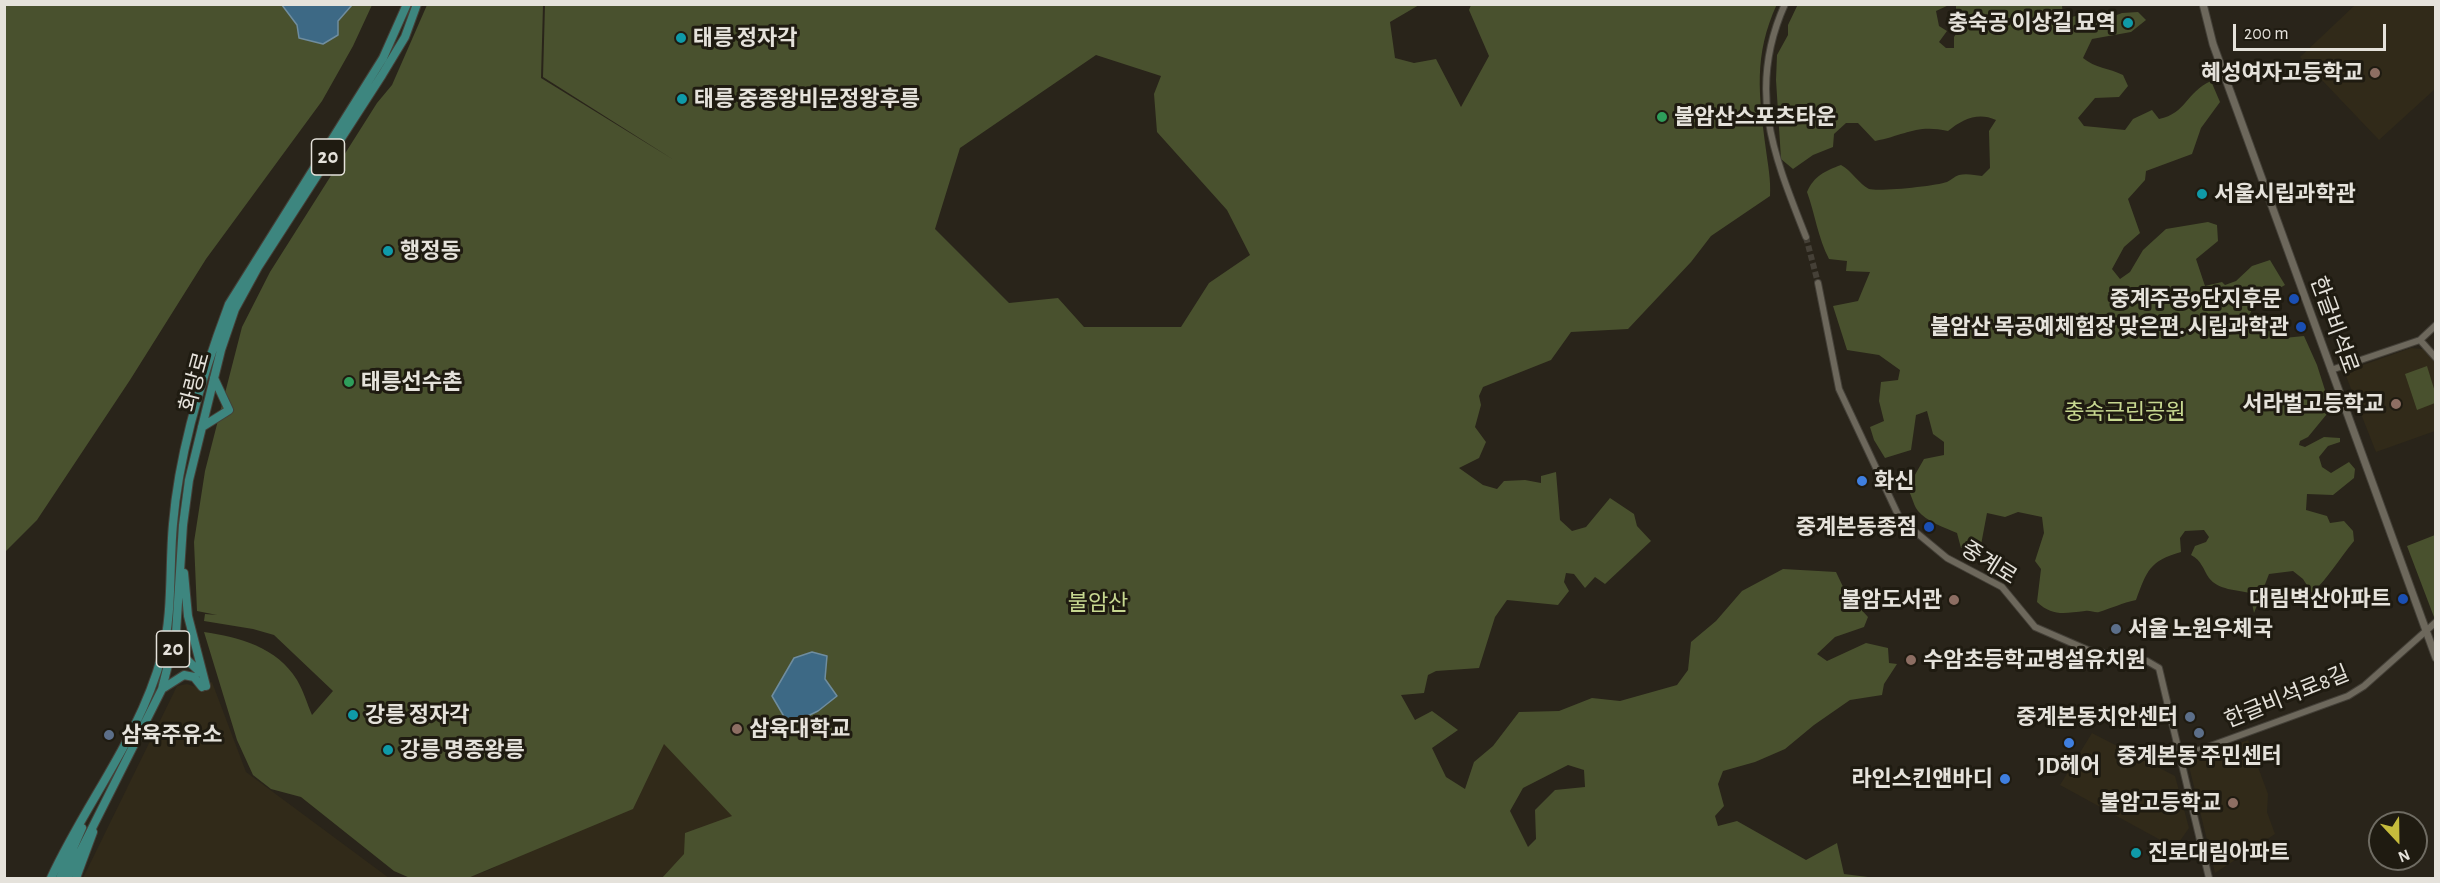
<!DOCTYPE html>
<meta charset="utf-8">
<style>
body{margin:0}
#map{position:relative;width:2440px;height:883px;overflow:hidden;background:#29241a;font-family:"Alegreya Sans",sans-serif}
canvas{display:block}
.frame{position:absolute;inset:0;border:6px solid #e5e2db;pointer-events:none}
.north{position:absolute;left:2368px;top:811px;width:60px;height:60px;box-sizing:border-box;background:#1f1b11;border:2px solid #6e6b62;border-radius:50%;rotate:158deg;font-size:16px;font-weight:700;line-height:24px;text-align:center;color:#e5e2db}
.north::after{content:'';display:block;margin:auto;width:21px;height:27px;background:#c6bc3c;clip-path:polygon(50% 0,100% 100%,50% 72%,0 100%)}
.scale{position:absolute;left:2233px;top:24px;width:153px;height:27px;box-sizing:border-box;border:3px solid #e5e2db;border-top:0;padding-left:8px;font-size:18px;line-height:21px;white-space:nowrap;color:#e5e2db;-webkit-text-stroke:4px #1f1b11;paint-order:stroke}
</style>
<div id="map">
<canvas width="2440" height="883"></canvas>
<div class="frame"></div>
<div class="north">N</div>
<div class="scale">200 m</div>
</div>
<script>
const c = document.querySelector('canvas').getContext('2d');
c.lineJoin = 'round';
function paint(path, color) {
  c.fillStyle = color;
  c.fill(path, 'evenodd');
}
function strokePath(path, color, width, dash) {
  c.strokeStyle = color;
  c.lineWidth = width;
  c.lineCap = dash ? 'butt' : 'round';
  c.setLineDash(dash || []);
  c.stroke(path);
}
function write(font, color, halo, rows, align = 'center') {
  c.font = font + ' "Alegreya Sans","Noto Sans KR",sans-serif';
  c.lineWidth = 6;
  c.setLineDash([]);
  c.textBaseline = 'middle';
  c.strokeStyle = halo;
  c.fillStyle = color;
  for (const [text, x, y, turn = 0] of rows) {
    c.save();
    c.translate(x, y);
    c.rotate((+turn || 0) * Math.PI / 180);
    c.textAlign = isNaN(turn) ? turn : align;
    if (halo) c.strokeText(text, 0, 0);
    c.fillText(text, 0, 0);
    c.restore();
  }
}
paint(new Path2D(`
 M2432 4 2436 8 2435 89 2379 140 2300 57 2355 5Z
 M2411 348 2423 349 2435 362V431L2376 452 2346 376 2349 370Z
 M818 618 852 705 704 842 705 878H466L489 870 567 830 629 753Z
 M212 682 246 772 389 878H83L177 686 187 684 196 687Z
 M2092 733 2175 776 2189 828 2175 848 2060 785Z
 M2248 740 2268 794 2267 812 2275 834 2215 873 2188 762Z`), '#312a19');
paint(new Path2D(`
 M1777 4C1753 56 1759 95 1766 150 1768 166 1771 179 1770 196L1711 236 1691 262 1628 329 1571 332 1551 360 1483 387 1479 396 1481 405 1475 427 1486 442 1479 458 1459 468 1483 485 1497 489 1504 481 1525 480 1541 483V476L1556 472 1560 520 1572 531 1586 527 1610 498 1634 514 1637 526 1651 541 1605 584 1595 577 1585 588 1574 574 1566 573 1564 582 1569 591 1558 605 1507 600 1495 617 1479 668 1436 671 1428 675 1424 693 1401 695 1415 720 1432 711 1458 730 1432 748 1446 777 1465 789 1474 762 1493 746 1519 712 1559 711 1592 698 1620 701 1677 685 1688 670 1691 642 1716 621 1742 591 1783 569 1836 572 1846 593 1868 617 1864 627 1835 637 1817 654 1827 661 1866 643 1888 648 1889 663 1897 664 1884 684 1882 695 1850 700 1814 725 1785 749 1755 762 1723 771 1718 784 1724 806 1715 816 1718 826 1737 821 1806 860 1837 843 1844 874 1876 878H662L684 854 685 833 732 816 664 744 633 809 468 878H410L394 871 301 797 271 789 253 775 237 740 204 632C239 637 277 647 297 680 303 690 307 703 312 715L333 691 274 635 253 629 204 621 205 614 217 615 197 611 194 542 205 471 242 327 270 272 377 103 392 85 427 5H543L541 78 674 160 543 77 545 5H1419L1390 22 1395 58 1414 63 1436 59 1461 107 1489 56 1469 10 1471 5ZM1096 55 1161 76 1154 94 1157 132 1227 210 1250 255 1209 283 1181 327H1084L1058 298 1009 303 935 229 960 148ZM1568 765 1584 770 1585 787 1555 790 1535 810 1536 839 1528 847 1510 811 1523 788Z
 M1798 4 1949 5 1936 11 1939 26 1947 31 1939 42 1946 48H1954V37L1963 23 1956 11V5H2062L2063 19 2080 15 2083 28 2122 13 2138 12 2146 20 2131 32 2092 39 2083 58C2095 68 2109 68 2123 75L2128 86 2119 97 2095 98 2078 118 2084 126 2125 130 2133 119 2152 110 2159 119C2187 113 2185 93 2211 81L2220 102 2201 128 2192 154 2146 171 2145 180 2128 199 2140 233 2124 247 2112 269 2120 279 2130 272 2143 250 2166 229 2208 222 2217 225 2218 241 2196 259 2205 286 2222 282 2225 285 2236 281 2252 266 2270 260 2285 285 2278 289H2261L2249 316 2251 325C2262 332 2272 324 2279 315L2284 338 2304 336 2317 365 2331 409 2308 437 2300 441 2299 445 2305 447 2324 437 2340 438V442L2328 446 2319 457 2322 467 2331 473 2349 462 2355 469 2354 478 2333 495 2307 494 2306 510 2327 516 2330 523 2344 521 2353 531 2354 541C2339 559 2329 577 2312 593L2303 579 2293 571 2269 574 2254 613 2250 593C2237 590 2218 590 2209 578 2203 569 2202 561 2191 555L2195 546 2206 542 2209 537 2204 530 2185 531 2180 538 2181 552C2149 561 2147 571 2136 600 2122 603 2112 608 2099 612 2095 613 2090 610 2085 611 2065 613 2053 617 2037 602L2041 569 2035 561 2044 533 2042 517 2018 512 2005 517 1987 513 1980 550 1961 548 1957 533C1945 528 1926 521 1918 511 1912 503 1912 493 1905 485L1912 480 1924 459 1944 455V442L1933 434 1927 411 1916 415 1911 450 1885 458 1874 440 1870 427 1884 421 1879 401 1881 382 1898 380 1900 370 1879 355 1847 350 1833 306 1858 301 1870 272 1846 271 1847 261 1829 259C1818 238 1815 214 1807 192 1814 176 1825 171 1841 165 1852 171 1859 184 1869 189 1879 192 1936 186 1947 182 1951 180 1955 176 1959 175 1966 173 1975 175 1982 176L1990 168 1989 131 1996 120C1978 112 1963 119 1948 131 1916 124 1906 135 1875 141L1858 123H1846L1834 134 1833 147 1813 155 1793 169 1781 159 1776 80 1777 55 1788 35V25Z
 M5 5H372L353 46 322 101 206 259 130 380 37 520 5 552Z
 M2427 366 2435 392V403L2417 410 2405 374Z
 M2435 535 2436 615 2434 617 2407 546Z`), '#49512e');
const water = new Path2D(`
 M282 5V4L352 5 338 21V35L323 44 299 38 297 25Z
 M812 652 827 656 825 679 837 696 818 711 789 725 772 696 794 658Z`);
paint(water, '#3d6985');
strokePath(water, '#6f8d9f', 1.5);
strokePath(new Path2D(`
 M1806 237 1818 283`), '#454037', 6, [6, 3]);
const tertiary = new Path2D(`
 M1785 4C1746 90 1774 156 1806 237
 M1818 283 1839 389 1900 519 1947 558 2002 587 2035 627 2088 650 2147 661 2159 668 2209 878
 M2420 340 2436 358
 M2331 370 2420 340 2436 325
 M2180 757 2348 696 2364 686 2436 622`);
const secondary = new Path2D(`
 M2203 4 2213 44 2436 658`);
const primary = new Path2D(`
 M202 427 229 410 214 378
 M184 573 188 616 206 686
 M169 660 186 659 201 673
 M162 689 184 675 194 677 202 687
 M51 878C86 802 140 737 162 655 173 612 169 567 173 524 179 450 203 373 229 304L383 58 407 4
 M60 878 82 828
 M67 878 162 689 176 633 183 525 189 480 221 350 235 309 258 267 382 75 405 37 417 4
 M76 878 93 832`);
strokePath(tertiary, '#444038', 8);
strokePath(secondary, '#444038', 9);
strokePath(primary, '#444038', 10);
strokePath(tertiary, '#6d685c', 6);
strokePath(secondary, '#6d685c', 7);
strokePath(primary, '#3d867f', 8);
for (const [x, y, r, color] of [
 [2128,23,6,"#0f9aa8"],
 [681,38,6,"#0f9aa8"],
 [2375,73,6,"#8d6e63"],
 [682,99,6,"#0f9aa8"],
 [1662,117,6,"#2e9e5b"],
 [2202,194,6,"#0f9aa8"],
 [388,251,6,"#0f9aa8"],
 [2294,299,6,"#1a4fb4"],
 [2301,327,6,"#1a4fb4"],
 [349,382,6,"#2e9e5b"],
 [2396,404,6,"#8d6e63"],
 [1862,481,6,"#3f7fe0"],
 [1929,527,6,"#1a4fb4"],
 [2403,599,6,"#1a4fb4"],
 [1954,600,6,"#8d6e63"],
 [2116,629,6,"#5c6f8a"],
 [1911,660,6,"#8d6e63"],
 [353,715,6,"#0f9aa8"],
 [2190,717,6,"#5c6f8a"],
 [737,729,6,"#8d6e63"],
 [2199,733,6,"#5c6f8a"],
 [109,735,6,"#5c6f8a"],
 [2069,743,6,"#3f7fe0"],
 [388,750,6,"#0f9aa8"],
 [2005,779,6,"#3f7fe0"],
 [2233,803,6,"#8d6e63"],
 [2136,853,6,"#0f9aa8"]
]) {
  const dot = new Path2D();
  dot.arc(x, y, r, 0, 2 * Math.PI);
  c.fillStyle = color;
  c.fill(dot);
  strokePath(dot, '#1f1b11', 2);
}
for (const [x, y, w] of [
 [328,157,33],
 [173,649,33]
]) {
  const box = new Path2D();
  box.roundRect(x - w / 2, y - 18, w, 36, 4.5);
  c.fillStyle = '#1f1b11';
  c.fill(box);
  strokePath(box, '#e5e2db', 1.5);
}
write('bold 21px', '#e5e2db', null, [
 ["20",328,157],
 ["20",173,649]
]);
write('bold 22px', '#e5e2db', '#1f1b11', [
 ["충숙공 이상길 묘역",2116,23,"right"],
 ["태릉 정자각",693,38],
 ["혜성여자고등학교",2363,73,"right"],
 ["태릉 중종왕비문정왕후릉",694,99],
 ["불암산스포츠타운",1674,117],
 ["서울시립과학관",2214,194],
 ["행정동",400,251],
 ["중계주공9단지후문",2282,299,"right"],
 ["불암산 목공예체험장 맞은편. 시립과학관",2289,327,"right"],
 ["태릉선수촌",361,382],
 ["서라벌고등학교",2384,404,"right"],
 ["화신",1874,481],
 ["중계본동종점",1917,527,"right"],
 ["대림벽산아파트",2391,599,"right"],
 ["불암도서관",1942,600,"right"],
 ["서울 노원우체국",2128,629],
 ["수암초등학교병설유치원",1923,660],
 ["강릉 정자각",365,715],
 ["중계본동치안센터",2178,717,"right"],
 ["삼육대학교",749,729],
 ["삼육주유소",121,735],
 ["강릉 명종왕릉",400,750],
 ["중계본동 주민센터",2199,756,"center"],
 ["JD헤어",2069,766,"center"],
 ["라인스킨앤바디",1993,779,"right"],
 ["불암고등학교",2221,803,"right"],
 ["진로대림아파트",2148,853]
], 'left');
write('22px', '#e5e2db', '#1f1b11', [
 ["한글비석로",2334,325,70],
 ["화랑로",195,382,-75],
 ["중계로",1989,563,32],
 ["한글비석로8길",2287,697,-22]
]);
write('22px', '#c7d890', '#1f1b11', [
 ["충숙근린공원",2125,412],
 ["불암산",1098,603]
]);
</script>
